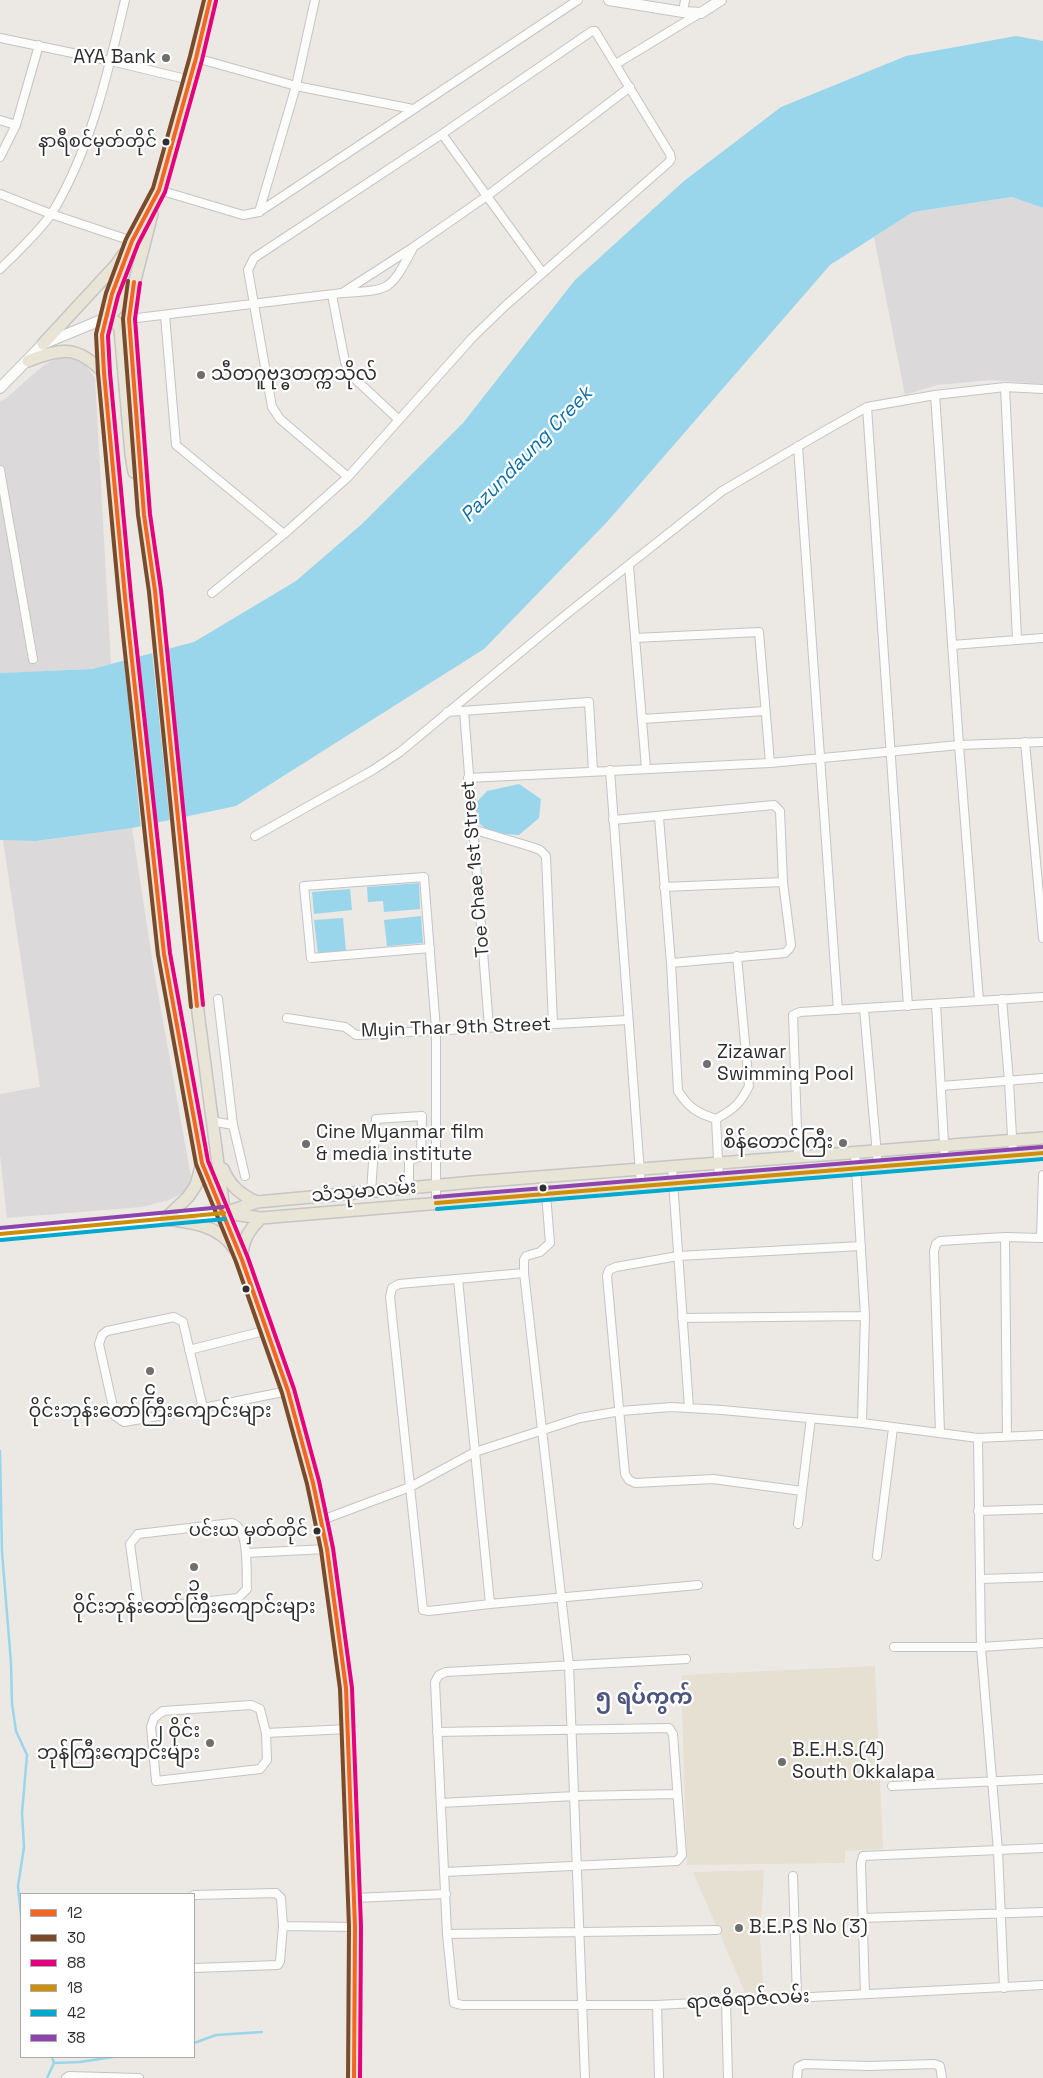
<!DOCTYPE html>
<meta charset="utf-8">
<style>
body{margin:0}
#map{position:relative;width:1043px;height:2078px;overflow:hidden;background:#ece8e4;font-family:"Space Grotesk",sans-serif}
canvas{display:block}
.legend{position:absolute;left:20px;top:1893px;width:175px;height:165px;box-sizing:border-box;background:#fff;border:1px solid #ababab;margin:0;padding:6px 9px;list-style:none;font-size:15px;color:#2e2e2e}
.legend li{display:flex;align-items:center;gap:10px;height:25px}
.legend b{width:25px;border:1px solid #ababab}
</style>
<div id="map">
<canvas width="1043" height="2078"></canvas>
<ul class="legend">
<li><b style="height:6px;background:#f26522"></b>12</li>
<li><b style="height:6px;background:#7a4b2a"></b>30</li>
<li><b style="height:6px;background:#e5007d"></b>88</li>
<li><b style="height:6px;background:#cf8e09"></b>18</li>
<li><b style="height:6px;background:#00a9ce"></b>42</li>
<li><b style="height:6px;background:#8e44ad"></b>38</li>
</ul>
</div>
<script>
const c = document.querySelector('canvas').getContext('2d');
c.lineJoin = 'round';
function paint(path, color) {
  c.fillStyle = color;
  c.fill(path, 'evenodd');
}
function strokePath(path, color, width, dash) {
  c.strokeStyle = color;
  c.lineWidth = width;
  c.lineCap = dash ? 'butt' : 'round';
  c.setLineDash(dash || []);
  c.stroke(path);
}
function write(font, color, halo, rows, align = 'center') {
  c.font = font + ' "Space Grotesk","Noto Sans Myanmar",sans-serif';
  c.lineWidth = 4.5;
  c.setLineDash([]);
  c.textBaseline = 'middle';
  c.strokeStyle = halo;
  c.fillStyle = color;
  for (const [text, x, y, turn = 0] of rows) {
    c.save();
    c.translate(x, y);
    c.rotate((+turn || 0) * Math.PI / 180);
    c.textAlign = isNaN(turn) ? turn : align;
    if (halo) c.strokeText(text, 0, 0);
    c.fillText(text, 0, 0);
    c.restore();
  }
}
paint(new Path2D(`
 M1012 197 1043 208V384L992 380 937 385 905 395 874 237 913 212Z
 M57 358 73 359 86 366 95 378 111 664 92 669 4 673H0V401L4 400 44 365Z
 M132 828 154 971 191 1177 187 1191 169 1200 142 1207 7 1218 0 1155V1094L40 1087 3 840 36 841Z`), '#dcd9db');
paint(new Path2D(`
 M875 1666 883 1849 845 1851V1863L687 1865 681 1675Z
 M764 1870 760 1941 764 1995H746L693 1872Z`), '#e6e0d3');
paint(new Path2D(`
 M1016 36 1043 41V208L1012 197 913 212 830 265 607 522 484 649 236 806 132 828 36 841 0 840V673L92 669 194 642 296 581 363 523 463 423 575 280 684 181 781 107 906 56Z
 M519 784 541 799 539 818 519 835 491 833 474 819 473 806 487 791Z
 M419 883 420 909 384 912 383 901 368 902 367 887Z
 M350 889 352 910 314 914 312 892Z
 M421 916 423 943 387 946 384 920Z
 M343 918 346 951 318 954 314 920Z`), '#99d6ec');
paint(new Path2D(`
 M168 646 186 819 170 823 152 651Z
 M139 654 157 825 141 829 124 658Z`), '#ece8e4');
strokePath(new Path2D(`
 M0 1451 2 1552 11 1663 12 1704 16 1731 27 1755 22 1813 24 1847 18 1886 21 1915
 M194 2043 216 2035 262 2032
 M54 2063 80 2062 113 2057
 M47 2078 54 2063 52 2057`), '#99d6ec', 2.5);
const minor = new Path2D(`
 M683 12 685 0
 M0 38 111 61 190 80
 M196 58 296 86 413 109
 M616 64 700 13
 M0 120 16 125
 M442 134 542 272
 M0 157 16 125 39 45
 M159 190 243 215 259 212 578 0
 M0 194 51 214 132 241
 M259 212 296 86 315 0
 M0 269C14 256 42 228 52 213 91 149 108 72 125 0
 M344 293C390 290 390 291 412 250
 M332 295 345 362 352 376 399 420
 M165 315 176 445 284 534
 M129 319 342 293 412 248 487 196 630 87
 M1005 387 1017 639
 M935 395 959 745 979 1001
 M867 407 908 1006
 M798 446 838 1010
 M0 470 33 659
 M629 566 646 768
 M212 593 284 534 348 477 472 338 505 306 668 163 671 159 670 154 595 31H592L442 134 254 258 248 270 272 407 280 419 348 477
 M635 638 759 632 770 763
 M952 645 1043 638
 M464 711 489 1027
 M447 712 589 702 593 771
 M643 719 765 711
 M1025 742 1043 938
 M610 770 641 1186
 M468 778 770 763 959 745 1043 742
 M659 817 671 963 678 1091C689 1108 697 1113 716 1119 734 1109 740 1104 749 1086L737 956
 M613 820 774 805 780 811 783 882 791 945 789 949 785 953 671 963
 M472 829 532 847 540 850 546 856 553 1024
 M255 836 373 770 400 752 568 613 722 491 826 430 867 407 935 395 1005 387 1043 389
 M664 887 783 882
 M430 948 311 958 304 886 424 877 436 1029V1203
 M218 999 233 1125 245 1176
 M1002 999 1009 1081 1013 1155
 M936 1004 945 1161
 M864 1009 878 1166
 M287 1018 345 1027 356 1035 628 1020
 M941 1086 1043 1078
 M716 1119 719 1179
 M211 1121 233 1125
 M855 1152 865 1316 862 1423
 M798 1157 793 1015 800 1012 1043 997
 M672 1167 689 1408
 M371 1192 376 1119 422 1116 421 1156 409 1161V1188
 M546 1194 550 1243 540 1252 526 1256 524 1260V1273L569 1665 585 2078
 M1005 1237 1007 1436
 M1041 1238 1043 1175
 M524 1273 399 1284 392 1288 390 1297 423 1610 429 1611 490 1604 698 1585
 M458 1279 490 1604
 M682 1318 865 1316
 M189 1350 268 1330
 M203 1408 183 1322 174 1317 107 1331 102 1335 99 1344 115 1416 124 1422 203 1408 288 1391
 M940 1433 934 1251 936 1244 940 1241 1005 1237 1043 1238
 M978 1438 981 1647 998 1851 1004 1988
 M802 1491 713 1479 635 1483 629 1480 625 1474 607 1276 609 1270 616 1267 678 1256 861 1246
 M978 1511 1043 1509
 M322 1520 410 1487 475 1452 580 1418 621 1411 671 1407 722 1410 862 1423 978 1438 1043 1435
 M232 1523C250 1528 246 1573 247 1589L238 1598 145 1608 138 1602 130 1544 138 1534Z
 M798 1524 811 1418
 M246 1553 327 1549
 M877 1556 893 1428
 M981 1579 1043 1577
 M894 1647H981L1043 1643
 M686 1659 446 1672 439 1675 435 1682 447 1934 454 2003 462 2005H657L1043 1985
 M251 1705 260 1709 266 1733 267 1760 260 1769 156 1781 151 1727 154 1718 163 1711Z
 M437 1732 669 1728 673 1734 682 1855 677 1861 445 1872
 M266 1733 348 1729
 M892 1786 1043 1779
 M441 1803 575 1796 676 1794
 M793 1876 797 1997
 M194 1895 276 1893 281 1898 283 1926 280 1961 278 1965 194 1968
 M354 1898 446 1894
 M862 1918 1043 1912
 M283 1926 355 1927
 M447 1934 717 1930
 M865 1994 861 1863 863 1856 1043 1848
 M726 2001 728 2078
 M657 2005 659 2078
 M66 2078 69 2076 139 2078
 M797 2078 798 2067 804 2064 869 2066 934 2064 940 2066 942 2078`);
const secondary = new Path2D(`
 M609 0 683 12 701 13 721 0
 M0 388 43 344 106 318
 M0 1234 224 1213`);
const primary = new Path2D(`
 M210 0 196 58 159 190 132 241 112 294 102 335 104 373 125 597 164 954 202 1163 242 1260 288 1391 313 1483 327 1549 346 1688 355 1927 354 2078
 M152 214 132 292 129 319 131 349 144 515 155 591 195 989 223 1202
 M106 318 116 322 120 329 131 454 134 472
 M106 318C119 309 122 300 129 286
 M43 344 116 265 123 255
 M28 361C62 348 77 345 104 373
 M223 1169C230 1186 241 1195 257 1202
 M224 1213 257 1202 473 1182 1043 1138
 M226 1213 261 1218 1043 1153
 M165 1219C191 1222 218 1225 234 1248
 M165 1219 188 1197 196 1185 202 1163
 M242 1256C243 1239 249 1230 261 1218`);
strokePath(minor, '#c5c4c5', 10);
strokePath(secondary, '#c5c4c5', 12);
strokePath(primary, '#c6c5c4', 14);
strokePath(minor, '#fcfcfb', 8);
strokePath(secondary, '#fcfcfb', 10);
strokePath(primary, '#e8e4d6', 11);
strokePath(new Path2D(`
 M210 0 196 58 159 190 132 241 112 294 102 335 104 373 125 597 164 954 202 1163 242 1260 288 1391 313 1483 327 1549 346 1688 355 1927 354 2078
 M134 282 129 319 144 515 155 591 197 1006`), '#f26522', 4);
strokePath(new Path2D(`
 M204 0 190 56 153 188 126 239 106 293 96 334 98 373 119 598 158 955 196 1164 236 1262 282 1393 307 1484 321 1550 340 1689 349 1927 348 2078
 M128 281 123 319 138 515 149 592 191 1007`), '#7a4b2a', 4);
strokePath(new Path2D(`
 M216 1 202 60 165 192 138 244 118 296 108 336 110 373 131 596 170 953 208 1161 248 1258 294 1389 319 1481 333 1548 352 1688 361 1927 360 2078
 M140 283 135 319 150 514 161 590 203 1005`), '#e5007d', 4);
strokePath(new Path2D(`
 M436 1203 1043 1153
 M0 1234 224 1213`), '#cf8e09', 4);
strokePath(new Path2D(`
 M437 1209 1043 1159
 M1 1240 225 1219`), '#00a9ce', 4);
strokePath(new Path2D(`
 M435 1197 1042 1147
 M0 1228 223 1207`), '#8e44ad', 4);
for (const [x, y, r, color] of [
 [166,58,5,"#706f6e"],
 [166,142,4.5,"#2e2e2e"],
 [201,375,5,"#706f6e"],
 [707,1064,5,"#706f6e"],
 [843,1143,5,"#706f6e"],
 [306,1144,5,"#706f6e"],
 [543,1188,4.5,"#2e2e2e"],
 [246,1289,4.5,"#2e2e2e"],
 [150,1371,5,"#706f6e"],
 [317,1531,4.5,"#2e2e2e"],
 [194,1567,5,"#706f6e"],
 [210,1743,5,"#706f6e"],
 [782,1762,5,"#706f6e"],
 [739,1928,5,"#706f6e"]
]) {
  const dot = new Path2D();
  dot.arc(x, y, r, 0, 2 * Math.PI);
  c.fillStyle = color;
  c.fill(dot);
  strokePath(dot, '#fff', 2);
}
write('18px', '#2e2e2e', '#fff', [
 ["နာရီစင်မှတ်တိုင်",157,142],
 ["ပင်းယ မှတ်တိုင်",308,1531]
], 'right');
write('19px', '#2e2e2e', '#fff', [
 ["AYA Bank",156,58,"right"],
 ["သီတဂူဗုဒ္ဓတက္ကသိုလ်",211,375],
 ["Zizawar",717,1053],
 ["Swimming Pool",717,1075],
 ["Cine Myanmar film",316,1133],
 ["& media institute",316,1155],
 ["စိန်တောင်ကြီး",833,1143,"right"],
 ["၄",150,1390,"center"],
 ["ဝိုင်းဘုန်းတော်ကြီးကျောင်းများ",150,1412,"center"],
 ["၃",194,1586,"center"],
 ["ဝိုင်းဘုန်းတော်ကြီးကျောင်းများ",194,1608,"center"],
 ["၂ ဝိုင်း",200,1732,"right"],
 ["ဘုန်ကြီးကျောင်းများ",200,1754,"right"],
 ["B.E.H.S.(4)",792,1751],
 ["South Okkalapa",792,1773],
 ["B.E.P.S No (3)",749,1928]
], 'left');
write('19px', '#2e2e2e', '#fff', [
 ["Toe Chae 1st Street",476,869,-95],
 ["Myin Thar 9th Street",456,1028,-2],
 ["သံသုမာလမ်း",364,1192,-5],
 ["ရာဇဓိရာဇ်လမ်း",748,2000,-3]
]);
write('italic 20px', '#0d6fa3', '#fff', [
 ["Pazundaung Creek",527,455,-46]
]);
write('bold 21px', '#4d5680', '#fff', [
 ["၅ ရပ်ကွက်",644,1698]
]);
</script>
